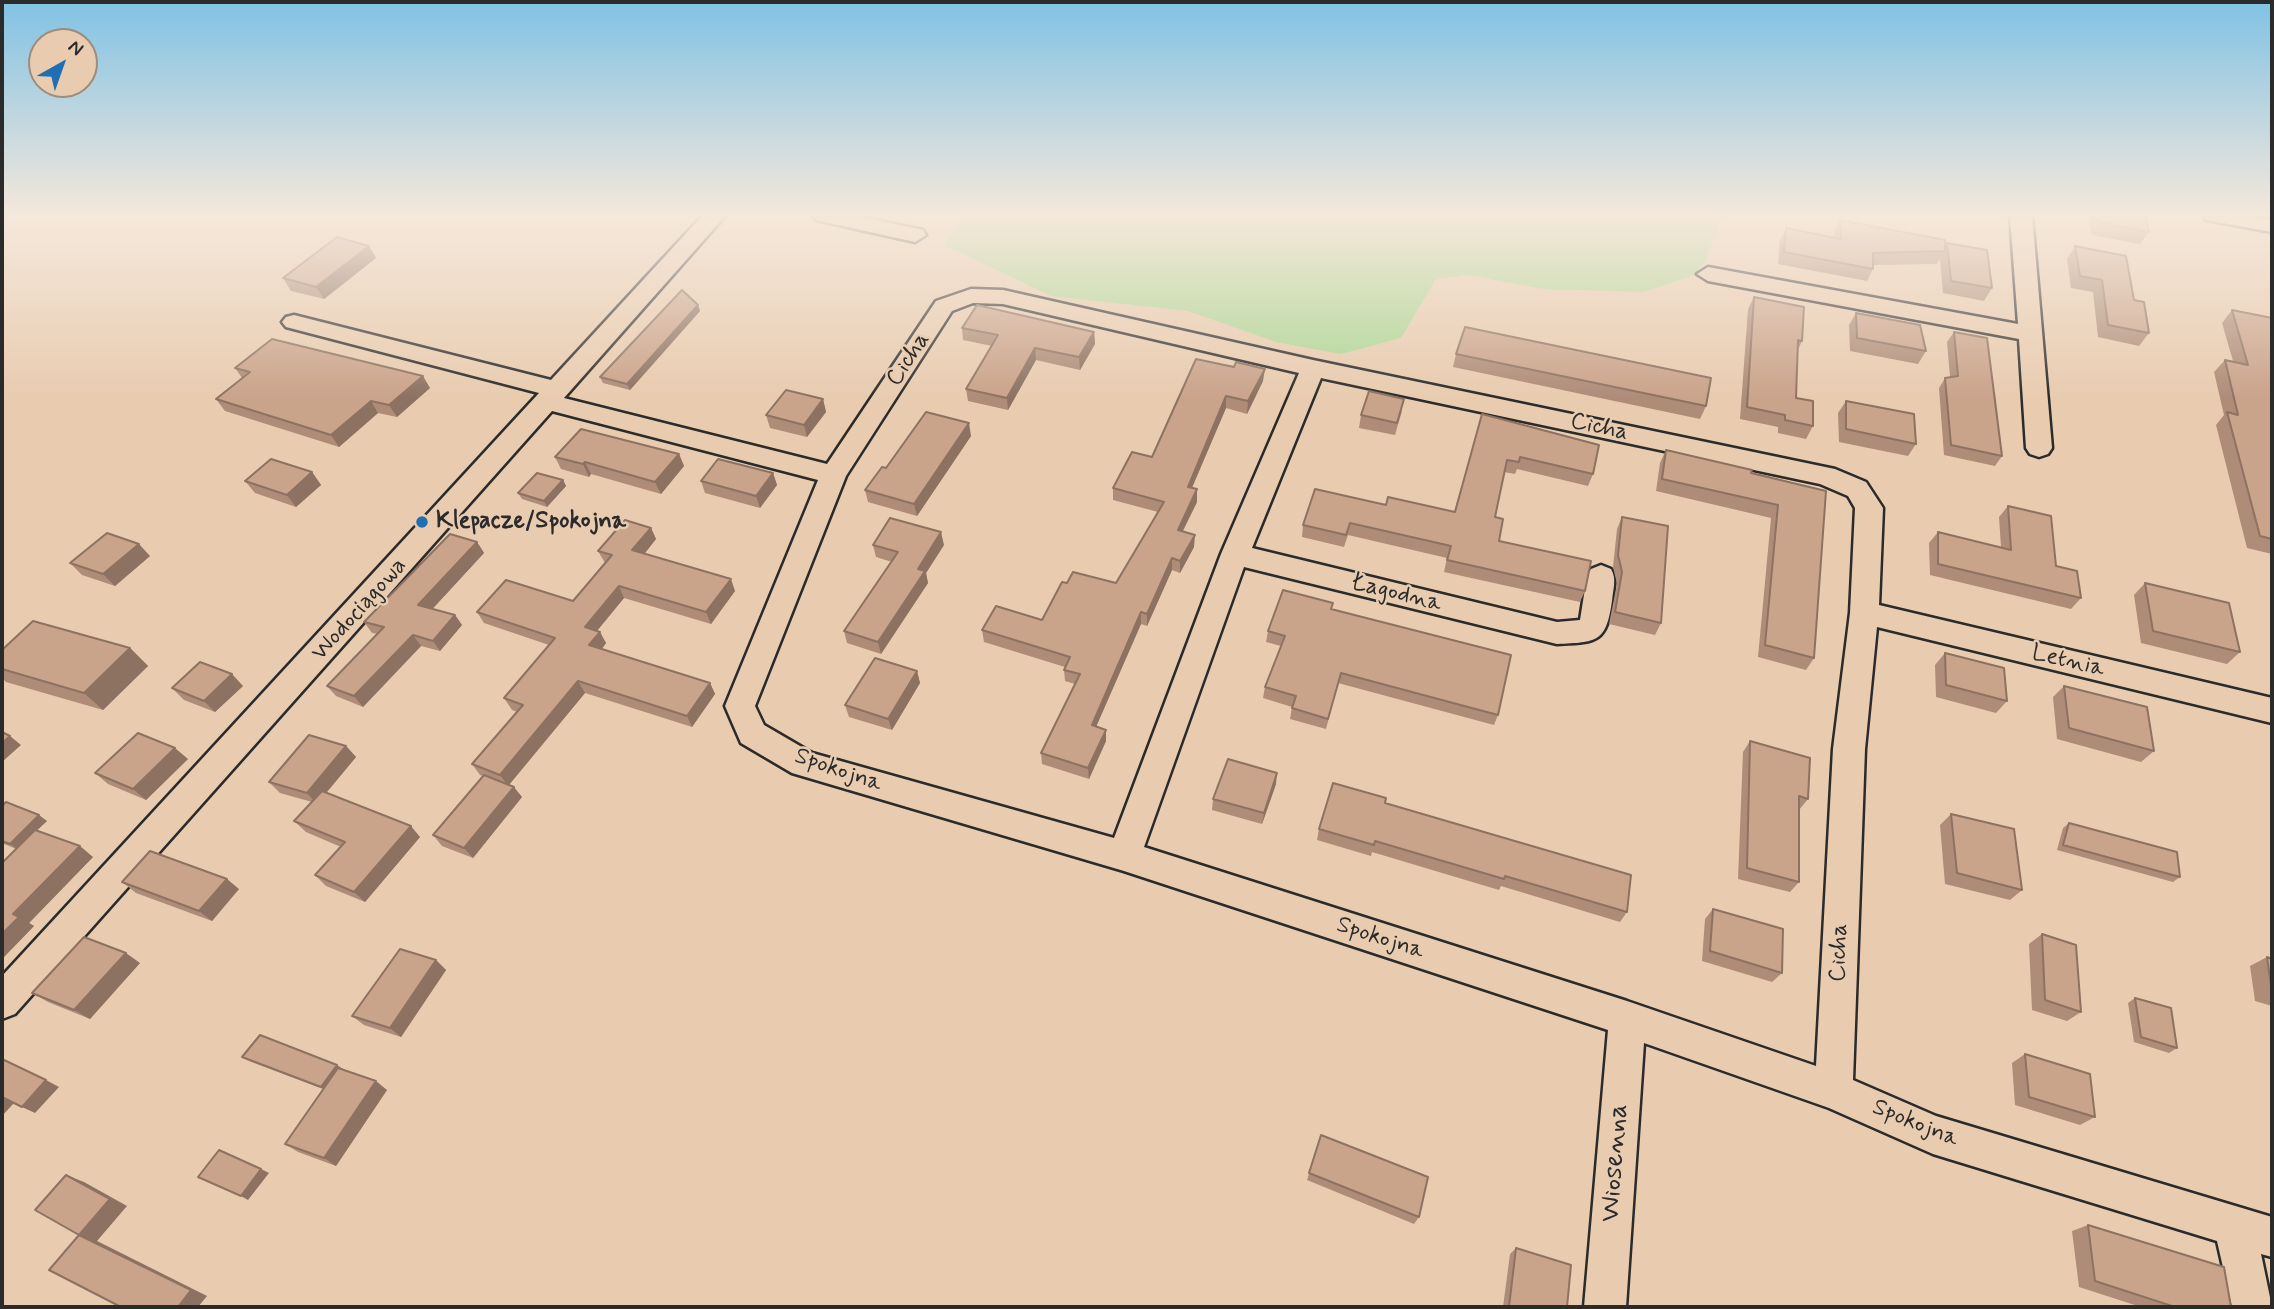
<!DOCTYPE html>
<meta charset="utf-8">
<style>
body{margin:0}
#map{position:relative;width:2274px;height:1309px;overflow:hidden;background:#e9ccb0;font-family:Mynerve,sans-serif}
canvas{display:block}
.frame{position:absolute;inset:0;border:4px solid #2b2b2b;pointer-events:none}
.north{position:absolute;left:28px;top:28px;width:70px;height:70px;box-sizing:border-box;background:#e9ccb0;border:2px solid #9d8c7b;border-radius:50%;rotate:40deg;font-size:19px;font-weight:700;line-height:28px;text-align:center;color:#2b2b2b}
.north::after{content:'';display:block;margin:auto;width:24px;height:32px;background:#1f6fb2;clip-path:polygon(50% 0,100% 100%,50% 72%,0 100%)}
</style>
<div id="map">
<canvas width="2274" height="1309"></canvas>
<div class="frame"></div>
<div class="north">N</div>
</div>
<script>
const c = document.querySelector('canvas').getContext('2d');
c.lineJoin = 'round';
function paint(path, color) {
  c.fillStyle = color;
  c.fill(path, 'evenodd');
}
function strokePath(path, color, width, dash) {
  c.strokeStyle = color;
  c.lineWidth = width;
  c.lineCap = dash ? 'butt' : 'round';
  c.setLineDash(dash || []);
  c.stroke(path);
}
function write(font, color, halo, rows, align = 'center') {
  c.font = font + ' Mynerve,sans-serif';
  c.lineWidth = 5;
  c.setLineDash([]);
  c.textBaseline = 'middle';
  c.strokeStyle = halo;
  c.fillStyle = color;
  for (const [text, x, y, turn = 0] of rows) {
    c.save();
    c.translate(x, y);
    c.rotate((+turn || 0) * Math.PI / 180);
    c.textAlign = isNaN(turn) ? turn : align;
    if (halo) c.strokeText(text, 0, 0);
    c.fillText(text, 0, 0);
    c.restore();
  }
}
paint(new Path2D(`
 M966 215H1723L1706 260 1694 275 1644 292 1544 289 1468 275 1436 279 1401 338 1341 354 1276 342 1188 311 1051 296 944 245Z`), '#acd795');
const minor = new Path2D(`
 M703 215H726L564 398 827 464 936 301 971 289 1003 290 1313 360 1835 469 1866 482 1883 508 1879 605 2272 698V723L1877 627 1865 749 1853 1080 1936 1116 2272 1217V1257L2261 1254 2272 1307H2232L2217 1241 1933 1154 1829 1108 1644 1043 1626 1307H1584L1608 1030 1124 871 792 773 741 743 725 706 818 480 552 411 15 1014 2 1019V976L539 393 286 327 282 322 286 317 294 315 551 380ZM973 303 1003 304 1299 373 1221 554 1114 838 812 753 764 725 755 706 846 476 952 311ZM1321 378 1820 484 1848 496 1855 508 1850 613 1833 749 1816 1066 1627 1001 1144 847 1244 567 1557 644C1597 642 1606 643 1612 601 1613 589 1617 579 1611 569L1601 565 1591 569 1587 576 1580 620 1557 622 1252 548Z
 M813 215H852L923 230 926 235 915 242 816 220Z
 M2010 215H2032L2052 448 2048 454 2039 457 2030 454 2026 448 2019 339 1708 281 1697 274 1708 267 2018 324Z
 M2203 215H2247L2272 220V232L2206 220Z`);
strokePath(minor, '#2b2b2b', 5);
paint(minor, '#e9ccb0');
paint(new Path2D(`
 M2088 215H2145L2149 232 2140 244 2092 235Z
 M1840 220 1945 247 1947 243 1992 288 1984 301 1943 293 1940 259 1937 264 1873 265V269L1867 281 1778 264 1780 240 1786 228 1834 237V232Z
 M369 246 376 258 324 299 291 291 283 278Z
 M2075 246 2149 333 2139 346 2098 337 2093 292 2071 288 2067 259Z
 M1754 297 1802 341 1798 350 1796 398 1813 426 1806 439 1778 433V427L1740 419 1748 309Z
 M698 305 700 311 630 390 603 383 600 377Z
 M2232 310 2272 318V554L2247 548 2216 425 2224 415 2214 372 2225 360 2233 361 2222 323Z
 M1856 313 1926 351 1918 364 1850 351 1849 325Z
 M962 328 1094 332 1095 344 1080 370 1036 360 1008 410 968 401 966 389 992 346 963 340Z
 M1954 332 2002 456 1995 466 1944 455 1939 388 1945 378 1950 377 1947 342Z
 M1456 354 1706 406 1700 419 1453 367Z
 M1196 359 1263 381 1247 414 1226 408 1192 488 1197 489V502L1183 531 1194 547 1180 573 1172 570 1147 626 1141 624 1096 727 1106 730V741L1089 779 1042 764 1041 753 1075 684 1065 681 1064 670 1065 667 984 642 982 630 1042 620 1067 583H1116L1158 512 1113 500V488L1152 457Z
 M235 368 430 388 397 417 378 413 339 447 225 411 216 399 242 378Z
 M823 399 826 412 807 437 770 428 766 415Z
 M1846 401 1916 444 1908 456 1839 442 1838 413Z
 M1402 411 1395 435 1359 428 1361 415Z
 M1482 414 1593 474 1588 486 1517 469 1515 474 1504 472 1495 517 1499 541 1585 591 1580 602 1444 572 1447 558 1348 535 1344 547 1302 537 1303 525 1386 505 1454 512Z
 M971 436 917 516 868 502 865 490 886 468Z
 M1666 450 1826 491 1814 658 1806 670 1758 657 1771 518 1656 491 1660 463Z
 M679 454 684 466 661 494 591 474 589 477 561 469 555 457Z
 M312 472 321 485 296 507 255 493 245 481Z
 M773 473 777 485 760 508 705 493 701 481Z
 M563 480 566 486 547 507 522 499 518 493Z
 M2008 506 2081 598 2071 609 1930 575 1929 543 1938 532 2001 547 1999 517Z
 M1622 517 1661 623 1655 635 1609 624 1617 584 1613 567 1617 529Z
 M651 528 656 539 644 554 735 591 711 624 624 598 597 631 606 643 602 649 710 683 715 694 692 727 585 693 509 785 522 797 473 858 442 846 433 835 483 776 480 775 472 764 517 712 512 710 504 698 549 645 484 623 477 612 573 601 605 563 598 551Z
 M477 542 484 553 432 609 455 615 462 625 440 651 421 646 363 707 336 696 327 686 378 634 372 633 364 622Z
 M873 545H944L926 573 928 583 881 654 847 643 844 631 892 562 876 557Z
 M150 556 115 586 82 575 70 563Z
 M2145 583 2240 652 2227 664 2141 643 2134 595Z
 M1332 609 1498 715 1494 725 1338 683 1326 729 1290 719 1292 707 1263 698 1265 687 1281 646 1266 642 1268 631Z
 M130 648 148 666 103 710 6 682 2 678V650Z
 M1945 653 2007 701 1996 713 1936 697 1935 665Z
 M917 671 920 683 892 730 849 717 845 705Z
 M243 686 215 712 184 700 172 688Z
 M2064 686 2154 751 2141 762 2057 739 2053 697Z
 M1750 741 1808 799 1799 810V882L1790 892 1738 879 1743 752Z
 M346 746 356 757 326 793 420 837 365 902 326 886 315 875 341 847 306 832 294 821 312 802 280 793 269 782Z
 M188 759 146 800 108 784 95 773Z
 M1276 784 1262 824 1212 810 1213 799Z
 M1385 803 1627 912 1620 922 1501 886 1499 890 1372 852 1371 856 1317 840 1319 829Z
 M2 806 47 821 37 830 93 857 29 923 34 926 4 957 2 956V863L16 849 2 843Z
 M1951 814 2022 890 2010 900 1945 884 1940 825Z
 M2069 823 2180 877 2173 882 2057 850 2063 828Z
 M122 882 239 889 212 921 136 893Z
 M1713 909 1782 973 1772 982 1702 961 1705 919Z
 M2042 934 2081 1012 2067 1021 2032 1010 2029 944Z
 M2267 957 2272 959V1006L2255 1001 2250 966Z
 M436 960 446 970 401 1037 364 1025 352 1016Z
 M140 963 90 1019 48 1002 32 993Z
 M2135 998 2177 1048 2169 1053 2134 1042 2128 1003Z
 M2025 1054 2095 1117 2080 1125 2015 1105 2012 1063Z
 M242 1057 343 1069 387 1090 336 1166 298 1152 285 1144 323 1089 249 1061Z
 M1321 1135 1419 1217 1414 1224 1307 1180Z
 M2088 1225 2231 1307H2141L2079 1287 2072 1231Z
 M1516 1248 1567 1307H1503L1510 1254Z`), '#ae8c78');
paint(new Path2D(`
 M369 246 376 258 324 299 316 287Z
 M698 305 700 311 630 390 627 384Z
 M1094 332 1095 344 1080 370 1079 357Z
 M1035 348 1036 360 1008 410 1007 398Z
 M1265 369 1263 381 1247 414 1248 401Z
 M423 376 430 388 397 417 389 405Z
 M1226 396V408L1187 499 1188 487Z
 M823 399 826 412 807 437 804 425Z
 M371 401 378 413 339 447 331 435Z
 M969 423 971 436 917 516 914 504Z
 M679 454 684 466 661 494 655 482Z
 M585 462 591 474 589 477 583 464Z
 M312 472 321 485 296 507 287 495Z
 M773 473 777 485 760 508 756 496Z
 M563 480 566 486 547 507 544 501Z
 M1197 489V502L1177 542 1178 530Z
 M651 528 656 539 638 562 632 550Z
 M941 532 944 545 926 573 928 583 881 654 878 642 918 569Z
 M1195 535 1194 547 1180 573V561Z
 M477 542 484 553 426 616 418 605Z
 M139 544 150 556 115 586 103 574Z
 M1172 558V570L1147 626V614Z
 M731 579 735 591 711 624 706 612Z
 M619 586 624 598 591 638 585 627Z
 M1141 612V624L1092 736V725Z
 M455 615 462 625 440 651 433 641Z
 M600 632 606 643 596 656 589 645Z
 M413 635 421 646 363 707 354 696Z
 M130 648 148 666 103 710 84 693Z
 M917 671 920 683 892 730 888 719Z
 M232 674 243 686 215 712 204 701Z
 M578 681 585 693 508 786 500 775Z
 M710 683 715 694 692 727 687 716Z
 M1106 730V741L1089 779 1088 768Z
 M10 736 21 745 2 762V743Z
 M346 746 356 757 317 804 307 793Z
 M175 748 188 759 146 800 133 789Z
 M1277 773 1276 784 1262 824 1264 813Z
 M514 787 522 797 473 858 464 848Z
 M39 815 47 821 17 849 10 844Z
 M411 826 420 837 365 902 354 892Z
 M80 846 93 857 29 923 34 926 4 957 2 956V934L13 914Z
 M227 879 239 889 212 921 199 911Z
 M126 953 140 963 90 1019 74 1010Z
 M436 960 446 970 401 1037 390 1028Z
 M337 1065 343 1069 327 1091 321 1087Z
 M46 1080 59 1087 35 1113 22 1107Z
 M376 1081 387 1090 336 1166 324 1158Z
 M2 1097 14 1103 2 1116Z
 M261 1169 269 1173 248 1200 241 1196Z
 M66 1175 84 1182 127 1206 97 1241 207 1296 198 1307H178L79 1235Z`), '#8d7261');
const building = new Path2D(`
 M2099 215H2145L2149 232 2101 223Z
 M1840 220 1945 240V251L1873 253V269L1784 252 1786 228 1841 239Z
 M337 237 369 246 316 287 283 278Z
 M1947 243 1987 250 1992 288 1951 281Z
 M2075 246 2126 256 2134 300 2144 302 2149 333 2108 325 2102 280 2080 276Z
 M682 290 698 305 627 384 600 377Z
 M1754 297 1804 307 1802 341 1798 340 1796 398 1813 401V426L1785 420V415L1747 407Z
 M977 305 1094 332 1079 357 1035 348 1007 398 966 389 998 335 962 328Z
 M2232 310 2272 318V539L2260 536 2227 412 2238 415 2225 360 2248 365Z
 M1856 313 1920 325 1926 351 1857 338Z
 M1465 327 1711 378 1706 406 1456 354Z
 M1954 332 1987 338 2002 456 1951 445 1945 378 1958 376Z
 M272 339 423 376 389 405 371 401 331 435 216 399 250 372 235 368Z
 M1196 359 1234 367 1236 362 1265 369 1248 401 1226 396 1188 487 1197 489 1178 530 1195 535 1180 561 1172 558 1147 614 1141 612 1092 725 1106 730 1088 768 1041 753 1080 674 1064 670 1070 657 982 630 996 606 1042 620 1062 582 1067 583 1073 572 1116 583 1164 502 1113 488 1132 452 1152 457Z
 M786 390 823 399 804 425 766 415Z
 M1369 391 1404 399 1397 423 1361 415Z
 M1846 401 1914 414 1916 444 1846 429Z
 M926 412 969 423 914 504 865 490 882 467 886 468Z
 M1482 414 1599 445 1593 474 1520 457 1519 462 1507 460 1495 517 1503 519 1499 541 1591 561 1585 591 1447 560 1451 546 1350 523 1346 535 1303 525 1315 489 1386 505 1388 497 1455 512Z
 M581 429 679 454 655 482 585 462 583 464 555 457Z
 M1666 450 1752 470 1751 473 1826 491 1814 658 1765 645 1778 505 1662 479Z
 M271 459 312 472 287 495 245 481Z
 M718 459 773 473 756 496 701 481Z
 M537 473 563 480 544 501 518 493Z
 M2008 506 2051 516 2056 566 2077 571 2081 598 1938 564V532L2011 550Z
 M1622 517 1668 526 1661 623 1615 612 1622 572 1618 555Z
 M890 518 941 532 918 569 925 571 878 642 844 631 898 552 873 545Z
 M625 520 651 528 632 550 731 579 706 612 619 586 585 627 600 632 589 645 710 683 687 716 578 681 500 775 472 764 523 705 504 698 555 638 477 612 506 580 573 601 612 555 598 551Z
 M107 533 139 544 103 574 70 563Z
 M450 534 477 542 418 605 455 615 433 641 413 635 354 696 327 686 384 627 364 622Z
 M2145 583 2229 603 2240 652 2153 631Z
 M1283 590 1333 603 1331 609 1511 655 1498 715 1341 673 1328 719 1292 708 1296 696 1265 687 1285 636 1268 631Z
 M33 621 130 648 84 693 2 669V650Z
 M1945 653 2004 668 2007 701 1946 685Z
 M875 658 917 671 888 719 845 705Z
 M200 662 232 674 204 701 172 688Z
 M2064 686 2147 707 2154 751 2069 728Z
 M2 732 10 736 2 743Z
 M138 733 175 748 133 789 95 773Z
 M309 735 346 746 307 793 269 782Z
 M1750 741 1810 758 1808 799 1799 796V882L1747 868Z
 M1228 759 1277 773 1264 813 1213 799Z
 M484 775 514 787 464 848 433 835Z
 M1333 783 1386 798 1385 803 1631 875 1627 912 1505 876 1504 879 1375 841 1374 845 1319 829Z
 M322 791 411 826 354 892 315 875 345 842 294 821Z
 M6 802 39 815 10 844 2 841V806Z
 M1951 814 2014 829 2022 890 1957 873Z
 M2069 823 2177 852 2180 877 2063 845Z
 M35 830 80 846 13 914 19 917 2 934V863Z
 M150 851 227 879 199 911 122 882Z
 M1713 909 1783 929 1782 973 1710 951Z
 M2042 934 2076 945 2081 1012 2045 1000Z
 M84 937 126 953 74 1010 32 993Z
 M400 949 436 960 390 1028 352 1016Z
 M2267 957 2272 959V992Z
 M2135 998 2171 1008 2177 1048 2141 1037Z
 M260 1035 337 1065 321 1087 242 1057Z
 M2025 1054 2090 1074 2095 1117 2029 1097Z
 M2 1059 46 1080 22 1107 2 1097Z
 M338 1068 376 1081 324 1158 285 1144Z
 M1321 1135 1428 1177 1419 1217 1309 1173Z
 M219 1150 261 1169 241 1196 198 1177Z
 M66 1175 110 1199 79 1235 35 1210Z
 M2088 1225 2224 1267 2231 1307H2175L2095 1281Z
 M79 1235 191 1290 178 1307H121L49 1270Z
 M1516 1248 1571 1265 1567 1307H1509Z`);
paint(building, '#caa38b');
strokePath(building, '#8d7261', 2);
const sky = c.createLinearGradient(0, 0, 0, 398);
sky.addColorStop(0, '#80c2e4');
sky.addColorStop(0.54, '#f5e8db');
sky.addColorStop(1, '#f5e8db00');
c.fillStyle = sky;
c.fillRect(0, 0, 2274, 398);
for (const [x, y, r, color] of [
 [422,522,7,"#1f6fb2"]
]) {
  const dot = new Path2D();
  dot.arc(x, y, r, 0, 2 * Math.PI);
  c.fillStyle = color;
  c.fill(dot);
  strokePath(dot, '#e9ccb0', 2.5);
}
write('24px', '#2b2b2b', '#e9ccb0', [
 ["Cicha",909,360,-57],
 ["Cicha",1599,428,12],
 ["Łagodna",1396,594,14],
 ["Wodociągowa",360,610,-48],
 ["Letnia",2068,662,13],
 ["Spokojna",838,771,19],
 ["Spokojna",1380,939,18],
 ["Cicha",1840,953,-88],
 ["Spokojna",1915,1124,22]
]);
write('bold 24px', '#2b2b2b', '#e9ccb0', [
 ["Klepacze/Spokojna",436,522]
], 'left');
write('28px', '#2b2b2b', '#e9ccb0', [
 ["Wiosenna",1616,1163,-86]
]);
</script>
